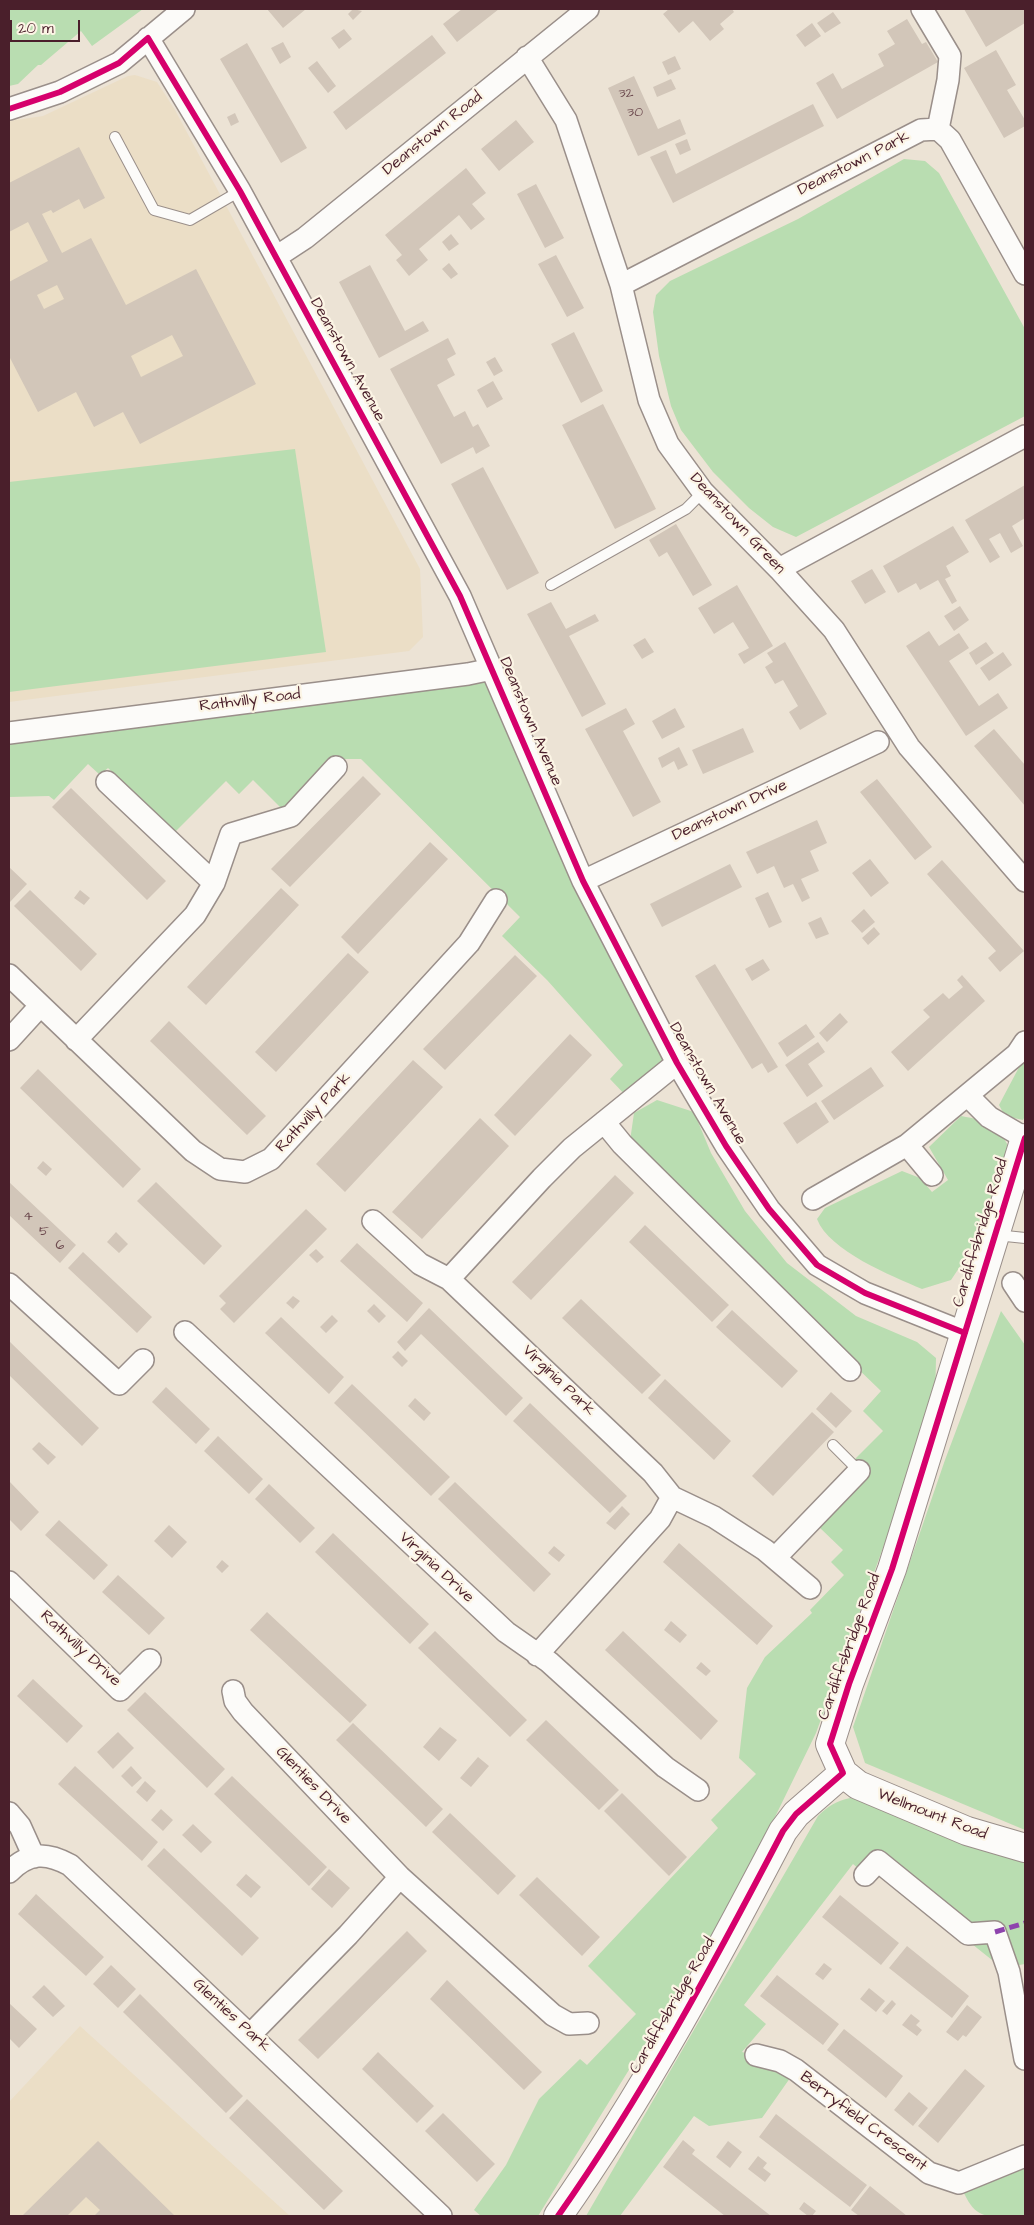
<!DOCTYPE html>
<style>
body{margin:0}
#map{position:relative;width:1034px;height:2225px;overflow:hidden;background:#ece3d5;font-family:"Architects Daughter",sans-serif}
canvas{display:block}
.frame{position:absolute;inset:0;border:10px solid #4a1f2b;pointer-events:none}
.scale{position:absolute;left:10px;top:20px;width:70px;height:22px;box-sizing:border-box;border:2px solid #4a1f2b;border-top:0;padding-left:6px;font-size:15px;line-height:18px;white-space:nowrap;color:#4a1f2b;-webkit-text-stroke:4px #fcf5e5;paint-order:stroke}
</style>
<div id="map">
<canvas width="1034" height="2225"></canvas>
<div class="frame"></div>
<div class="scale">20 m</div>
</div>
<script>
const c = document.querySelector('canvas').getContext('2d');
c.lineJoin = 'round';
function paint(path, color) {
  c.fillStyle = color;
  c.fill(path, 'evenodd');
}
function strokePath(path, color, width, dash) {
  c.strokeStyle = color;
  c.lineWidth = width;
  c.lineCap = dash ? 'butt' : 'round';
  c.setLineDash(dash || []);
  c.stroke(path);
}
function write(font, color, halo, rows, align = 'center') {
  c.font = font + ' "Architects Daughter",sans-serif';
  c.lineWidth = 4.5;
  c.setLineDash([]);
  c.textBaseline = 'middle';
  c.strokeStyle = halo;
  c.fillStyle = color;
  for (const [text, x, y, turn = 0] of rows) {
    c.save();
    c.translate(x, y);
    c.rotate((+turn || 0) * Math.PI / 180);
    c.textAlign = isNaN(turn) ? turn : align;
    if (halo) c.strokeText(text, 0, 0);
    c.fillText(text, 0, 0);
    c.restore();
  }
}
paint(new Path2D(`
 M135 75 157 82 175 110 420 569 423 637 409 651 9 702V121L43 116 128 76Z
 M80 2026 290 2216H9V2102Z`), '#ebdec6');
paint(new Path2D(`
 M9 9H143L92 46 81 31 41 65H38L18 84 9 86Z
 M904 159 925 161 939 173 1025 329V416L796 537 773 527 749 508 713 472 681 430 671 406 659 356 653 312 656 295 670 281 798 219Z
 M295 449 326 652 9 692V482Z
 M491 670 676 1063 629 1099 610 1079 623 1065 547 980 502 936 520 917 361 759H328L282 809 253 780 239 794 226 781 175 832 108 768 100 775 88 764 54 800 49 796 9 797V734Z
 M1025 1056V1116L1023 1120 1005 1116 999 1105Z
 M657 1100 694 1112 711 1153 745 1211 787 1263 856 1316 917 1342 936 1358 935 1404 816 1733 734 1901 538 2216H481L474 2210 506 2165 539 2099 580 2059 587 2065 636 2014 588 1966 718 1828 711 1820 756 1774 739 1758 747 1688 765 1657 812 1613 810 1610 844 1575 831 1562 843 1550 819 1527 854 1460 883 1431 863 1411 881 1391 629 1148 634 1113Z
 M961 1116C989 1121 996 1123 1010 1149L969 1253 951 1280 922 1289C892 1276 829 1251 817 1219L825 1208 902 1171 920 1178 932 1192 948 1180 929 1147Z
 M1001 1311 1025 1345V1830L865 1763 853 1727 945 1460Z
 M850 1798 859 1800 998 1855 1025 1861V1964L1002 1968 873 1865 865 1874 853 1864 744 2005 766 2024 742 2052 780 2062 795 2071 762 2118 709 2126 694 2116 620 2216H586L818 1816C828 1806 836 1801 850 1798Z
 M1025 2158V2216C987 2216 976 2224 960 2184Z`), '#b9ddb1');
paint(new Path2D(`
 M267 9H306L283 28Z
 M353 9 362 11 353 20 348 14Z
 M462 9H499L457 42 443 24Z
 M669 9H732L734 12 720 24 724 29 710 41 693 21 679 33 663 14Z
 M964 9H1025V23L986 47Z
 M833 12 841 23 825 33 817 23Z
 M907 19 922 44 926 42 938 62 837 119 816 83 833 73 842 89 884 66 878 54 895 44 887 31Z
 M812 23 821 36 805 47 796 35Z
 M344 29 352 39 339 49 331 38Z
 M432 35 446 53 346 130 333 112Z
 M283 42 291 57 280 64 271 48Z
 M247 43 307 148 281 163 220 59Z
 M996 50 1016 85 1007 90 1025 120V126L1004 138 964 68Z
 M675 56 681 69 668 75 662 62Z
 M317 61 336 86 328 93 308 68Z
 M634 76 658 129 680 119 686 134 638 156 608 88Z
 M671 79 676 89 657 97 653 87Z
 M813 104 824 126 673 203 650 157 666 150 676 174Z
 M235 113 239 122 231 126 227 117Z
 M516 120 534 142 499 171 481 149Z
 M687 139 691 150 680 155 675 144Z
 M79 147 105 198 84 209 79 199 53 213 51 210 42 214 62 253 91 238 126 305 196 269 256 384 140 444 123 412 94 427 76 392 38 412 9 356V282L48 261 28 222 9 232V183ZM57 285 64 299 44 309 37 295ZM172 335 183 356 141 377 131 356Z
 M466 168 486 193 472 204 485 219 471 230 459 215 419 249 428 260 409 276 396 260 402 255 385 235Z
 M536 184 564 238 545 248 517 194Z
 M451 234 459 244 449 251 442 242Z
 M556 255 584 308 567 317 538 264Z
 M449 263 458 274 451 279 442 269Z
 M370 265 405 331 423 321 429 331 379 358 339 282Z
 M574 332 603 391 581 403 551 344Z
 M448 338 456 354 447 359 455 375 437 385 454 417 465 411 473 427 478 424 490 446 476 454 473 447 441 464 390 369Z
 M495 357 503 371 494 376 486 362Z
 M493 381 503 399 487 408 477 390Z
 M603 404 656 509 615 529 562 425Z
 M483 467 539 573 507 590 451 484Z
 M1025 485V518L1012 526 1023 546 1011 553 1000 533 989 539 1000 557 990 563 965 520Z
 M676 524 712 585 693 596 667 552 659 557 649 540Z
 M953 526 969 552 946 566 951 576 945 579 957 601 952 604 938 580 920 590 916 583 898 593 883 566Z
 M872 569 886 592 865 604 851 581Z
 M737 585 773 646 744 664 738 654 749 648 733 622 714 634 698 608Z
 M551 602 566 629 595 614 599 621 569 636 606 704 582 717 527 614Z
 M960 606 969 620 954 631 944 616Z
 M929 631 939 646 959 633 969 648 949 661 979 706 998 693 1008 708 966 736 906 646Z
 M645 638 654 652 642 659 633 645Z
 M785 642 827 714 800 730 789 712 798 706 783 680 775 684 765 667 773 662 767 653Z
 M986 642 994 653 976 665 969 653Z
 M1003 652 1012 665 989 681 980 668Z
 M626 708 635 724 623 731 661 802 633 817 585 729Z
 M675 708 685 727 662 739 652 721Z
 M743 728 754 752 703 774 692 750Z
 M994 729 1025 765V806L974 746Z
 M679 747 688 765 678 770 674 761 662 768 658 758Z
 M363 776 381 794 290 887 271 869Z
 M877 779 932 847 915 860 860 792Z
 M71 788 166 881 147 900 52 807Z
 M817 820 827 843 810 851 819 871 801 879 810 898 802 902 793 884 784 888 774 866 757 874 746 852Z
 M430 842 448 859 358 954 341 937Z
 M870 859 889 883 871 897 852 873Z
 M942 860 1024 951 1000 972 988 958 996 951 927 874Z
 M730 864 742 887 662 927 650 904Z
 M9 867 27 884 10 902 9 901Z
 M281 888 299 905 206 1005 187 987Z
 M30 890 97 954 81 971 14 906Z
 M80 890 90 898 84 905 74 898Z
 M768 892 782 922 769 928 755 898Z
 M864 909 875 922 862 933 851 921Z
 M821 917 829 934 816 939 808 923Z
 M874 927 880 934 868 945 862 938Z
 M348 953 369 972 276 1072 255 1052Z
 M515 955 537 976 445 1070 423 1049Z
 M763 959 770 970 752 981 745 969Z
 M715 964 778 1067 768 1073 762 1063 752 1069 695 976Z
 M962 975 985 1001 908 1071 891 1052 930 1017 923 1010 943 993 949 999 963 987 957 980Z
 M840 1013 848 1022 827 1042 819 1033Z
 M169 1021 266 1116 247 1135 150 1041Z
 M806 1024 815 1037 787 1057 778 1043Z
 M570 1034 592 1055 515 1136 494 1115Z
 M818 1042 825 1052 808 1064 823 1086 807 1097 785 1065Z
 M413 1060 443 1087 345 1192 316 1164Z
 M871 1067 884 1086 834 1120 821 1101Z
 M38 1069 141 1169 123 1188 20 1088Z
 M816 1102 829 1122 797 1144 783 1123Z
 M480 1118 509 1146 422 1239 392 1212Z
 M43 1161 52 1169 46 1176 37 1168Z
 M615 1175 634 1193 531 1300 512 1282Z
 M9 1182 76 1245 60 1263 9 1215Z
 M156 1182 222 1246 204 1265 137 1201Z
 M306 1209 327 1229 234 1323 220 1309 226 1303 219 1296Z
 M645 1225 729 1305 712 1322 629 1242Z
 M116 1232 128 1244 119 1253 107 1242Z
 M357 1243 423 1303 407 1322 340 1261Z
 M316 1249 324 1257 317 1263 309 1255Z
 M83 1252 152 1317 137 1333 68 1268Z
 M293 1296 300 1301 293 1309 286 1303Z
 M581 1299 661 1375 642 1394 562 1318Z
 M374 1304 386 1316 379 1323 367 1311Z
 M429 1308 523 1398 506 1416 421 1334 405 1351 397 1342Z
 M732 1310 798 1371 782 1388 716 1327Z
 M332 1315 338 1321 326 1333 320 1327Z
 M281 1317 344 1377 329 1394 265 1333Z
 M9 1341 99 1428 82 1446 9 1375Z
 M398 1351 408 1361 402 1367 392 1357Z
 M665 1379 731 1441 714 1460 648 1398Z
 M352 1384 450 1477 431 1496 334 1403Z
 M166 1387 210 1429 196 1444 152 1402Z
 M831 1392 852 1411 836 1428 816 1409Z
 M415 1398 431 1413 424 1421 408 1406Z
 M530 1403 627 1496 610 1513 513 1421Z
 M812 1412 834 1432 773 1496 752 1476Z
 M218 1436 263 1479 249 1494 204 1451Z
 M39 1442 56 1457 48 1465 32 1449Z
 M9 1481 39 1512 21 1531 9 1519Z
 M455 1482 551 1574 534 1592 438 1499Z
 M269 1484 315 1528 300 1543 255 1499Z
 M622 1506 630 1514 615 1530 606 1523Z
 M59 1520 108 1565 94 1580 45 1535Z
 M169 1525 187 1542 172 1558 154 1541Z
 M333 1533 429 1624 410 1644 315 1552Z
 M679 1543 773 1626 757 1645 663 1562Z
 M554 1546 565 1555 559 1562 548 1553Z
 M222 1560 229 1566 222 1573 216 1567Z
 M118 1575 165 1618 149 1635 102 1592Z
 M267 1612 367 1705 350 1723 250 1630Z
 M671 1621 687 1635 680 1643 664 1630Z
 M435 1631 527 1720 510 1737 418 1648Z
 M623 1631 718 1721 701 1740 605 1650Z
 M701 1662 711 1671 706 1676 696 1668Z
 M33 1679 83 1726 67 1743 17 1696Z
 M145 1692 225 1769 207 1788 127 1710Z
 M546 1720 619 1790 599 1810 526 1740Z
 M353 1723 443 1809 426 1827 336 1740Z
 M440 1727 457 1740 439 1761 423 1747Z
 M118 1732 134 1748 113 1769 97 1752Z
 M478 1757 489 1766 471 1787 460 1778Z
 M75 1766 158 1842 142 1861 58 1784Z
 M131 1766 142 1778 132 1787 121 1776Z
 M232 1776 327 1867 309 1886 214 1794Z
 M145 1781 156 1791 147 1802 136 1792Z
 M622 1793 687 1857 669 1876 604 1811Z
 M161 1809 173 1820 163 1831 151 1820Z
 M450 1813 516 1876 498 1895 432 1832Z
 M193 1824 212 1842 201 1853 182 1835Z
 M164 1848 259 1938 242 1956 147 1866Z
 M329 1869 350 1888 332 1908 311 1889Z
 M246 1874 261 1887 251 1898 236 1885Z
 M537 1877 600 1937 582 1956 519 1895Z
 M36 1894 104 1957 86 1976 18 1914Z
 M840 1895 899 1943 881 1965 822 1917Z
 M407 1931 427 1951 318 2059 298 2040Z
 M907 1946 969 1996 952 2018 889 1968Z
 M824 1963 832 1969 823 1980 815 1974Z
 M111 1965 136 1989 118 2008 93 1984Z
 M777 1975 839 2024 823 2045 760 1996Z
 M447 1980 542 2072 524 2090 430 1999Z
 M44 1985 65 2006 53 2017 32 1997Z
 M869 1988 885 2001 876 2012 860 1999Z
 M140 1994 243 2096 226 2113 123 2012Z
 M892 2000 896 2004 887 2015 882 2011Z
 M9 2003 37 2029 19 2048 9 2038Z
 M967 2005 982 2017 966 2037 963 2035 958 2041 946 2032Z
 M911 2014 920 2021 916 2025 922 2030 917 2036 902 2025Z
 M844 2029 903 2076 886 2098 827 2050Z
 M378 2052 434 2106 417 2123 362 2069Z
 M965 2069 985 2086 938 2143 918 2126Z
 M909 2092 928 2108 913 2126 894 2110Z
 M247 2099 343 2191 324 2210 229 2118Z
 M443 2113 495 2164 477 2182 425 2131Z
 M776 2114 867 2185 850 2207 759 2137Z
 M683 2140 695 2150 692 2154 771 2216H725L663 2167Z
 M98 2141 175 2216H94L100 2210 86 2197 67 2216H22Z
 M728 2141 742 2152 730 2168 716 2157Z
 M758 2156 767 2163 763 2168 771 2174 765 2182 748 2169Z
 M870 2186 886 2199 907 2216H859L851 2210Z
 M804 2202 816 2211 812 2216H808L799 2209Z`), '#d2c6b9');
const lane = new Path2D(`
 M115 137 154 210 190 220 240 191
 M551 585 686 509 703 492
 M996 1235 1025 1238
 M833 1445 859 1471`);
const street = new Path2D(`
 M922 9 950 56 948 80 938 129
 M148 38 240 191 460 596 583 881 677 1063 726 1146 769 1209 817 1265 865 1293 965 1333
 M527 57 566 120 621 285 649 400 668 444 703 492 779 569 834 630 909 747 1025 881
 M9 109 60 92 119 63 184 9
 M276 257 305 238 588 9
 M621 285 921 130 938 129 950 140 1025 274
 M779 569 1025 436
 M9 733 468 674 492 669
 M107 782 214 883
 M583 881 878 742
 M9 975 193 1151 220 1169 245 1172 271 1159 469 943 496 900
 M9 1040 40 1006
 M76 1040 195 915 214 883 231 834 291 816 336 767
 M968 1096 989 1117 1025 1138
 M604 1122 622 1144 850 1370
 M907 1145 932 1175
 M813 1199 907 1145 1017 1054 1025 1042
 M373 1221 420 1264 449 1279 653 1473 672 1497 660 1519 537 1655
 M449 1279 542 1178 572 1148 677 1063
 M1013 1283 1025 1301
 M9 1284 119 1384 143 1360
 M185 1332 506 1632 549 1662 665 1767 698 1790
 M672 1497 714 1517 765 1550 810 1588
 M775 1558 859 1471
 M9 1582 120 1690 150 1660
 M233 1691 235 1701 243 1712 400 1877 553 2015 569 2024 588 2023
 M9 1813 20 1826 34 1857
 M9 1872C29 1852 46 1852 70 1865L441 2216
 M865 1875 878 1861 968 1934 995 1932 1009 1972 1025 2059
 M250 2035 348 1935 400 1877
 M756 2055 780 2061 796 2070 929 2173 959 2183 1025 2156`);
const secondary = new Path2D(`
 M1025 1138 892 1569 849 1684 830 1744 843 1773 858 1785 967 1831 1025 1848
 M558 2216C644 2094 714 1963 783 1831L796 1814 843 1773`);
strokePath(lane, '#9a8f8a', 12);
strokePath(street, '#9a8f8a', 24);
strokePath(secondary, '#9a8f8a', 30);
strokePath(lane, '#fcfbf9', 10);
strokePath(street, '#fcfbf9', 21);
strokePath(secondary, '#fcfbf9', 28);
strokePath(new Path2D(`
 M995 1932 1025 1923`), '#8e44ad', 5, [10, 5]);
strokePath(new Path2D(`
 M9 109 60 92 119 63 148 38 240 191 460 596 583 881 677 1063 726 1146 769 1209 817 1265 865 1293 965 1333
 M558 2216C644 2094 714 1963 783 1831L796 1814 843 1773 830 1744 849 1684 892 1569 1025 1138`), '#d6006c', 6);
write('14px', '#6c494e', null, [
 ["32",626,94],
 ["30",635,113],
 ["4",28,1217],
 ["5",44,1232],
 ["6",60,1246]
]);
write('16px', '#4a1f2b', '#fcf5e5', [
 ["Deanstown Road",433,134,-39],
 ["Deanstown Park",854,164,-27],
 ["Deanstown Avenue",347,360,61],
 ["Deanstown Green",737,524,47],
 ["Rathvilly Road",250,701,-7],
 ["Deanstown Avenue",530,722,67],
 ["Deanstown Drive",730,811,-25],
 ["Deanstown Avenue",707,1084,60],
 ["Rathvilly Park",314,1113,-47],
 ["Cardiffsbridge Road",981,1233,-73],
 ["Virginia Park",558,1381,44],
 ["Virginia Drive",436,1568,43],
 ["Cardiffsbridge Road",850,1647,-70],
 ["Rathvilly Drive",80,1649,43],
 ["Glenties Drive",313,1786,46],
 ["Wellmount Road",932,1815,21],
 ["Cardiffsbridge Road",673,2006,-60],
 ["Glenties Park",231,2016,43],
 ["Berryfield Crescent",863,2122,37]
]);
</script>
